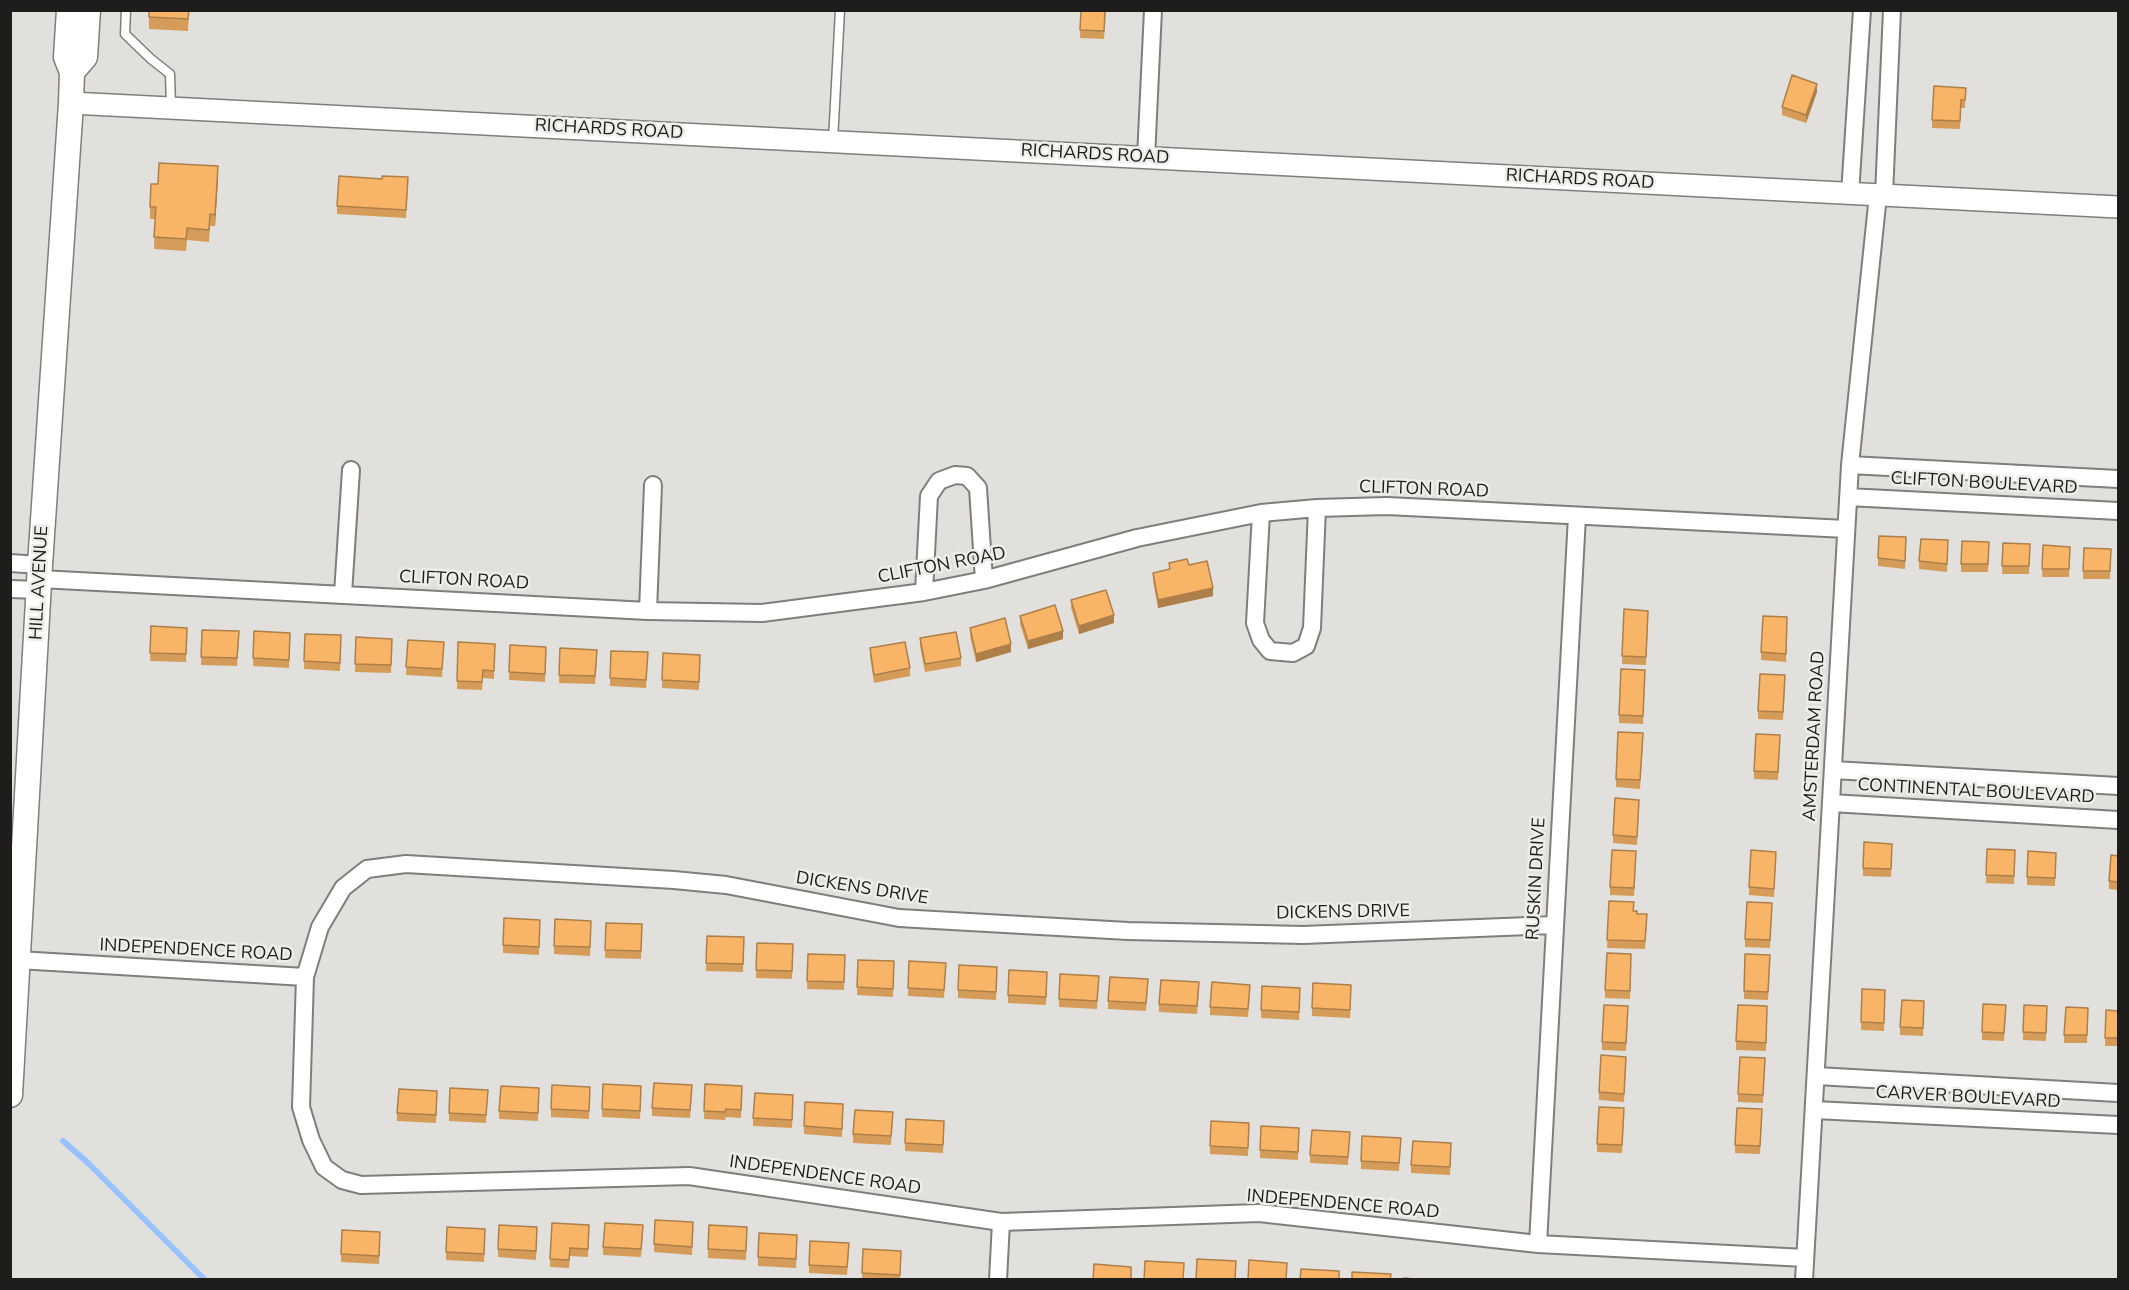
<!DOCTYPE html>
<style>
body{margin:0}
#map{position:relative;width:2129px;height:1290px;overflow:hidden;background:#e1e0dc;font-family:"Nunito Sans",sans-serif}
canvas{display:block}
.frame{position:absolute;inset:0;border:12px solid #1e1d1c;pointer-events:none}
</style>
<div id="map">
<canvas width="2129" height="1290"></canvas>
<div class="frame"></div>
</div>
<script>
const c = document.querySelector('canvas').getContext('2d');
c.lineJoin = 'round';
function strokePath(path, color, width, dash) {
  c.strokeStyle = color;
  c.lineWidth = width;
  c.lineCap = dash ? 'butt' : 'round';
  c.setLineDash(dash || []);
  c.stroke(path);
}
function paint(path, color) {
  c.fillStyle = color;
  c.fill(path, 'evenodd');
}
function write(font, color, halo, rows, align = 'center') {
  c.font = font + ' "Nunito Sans",sans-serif';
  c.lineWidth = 5;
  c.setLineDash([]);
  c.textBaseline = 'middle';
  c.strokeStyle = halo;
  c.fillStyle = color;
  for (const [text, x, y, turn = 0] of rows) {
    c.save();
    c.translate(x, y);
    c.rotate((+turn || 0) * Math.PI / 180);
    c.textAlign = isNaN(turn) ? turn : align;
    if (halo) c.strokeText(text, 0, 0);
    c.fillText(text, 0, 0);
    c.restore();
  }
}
strokePath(new Path2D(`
 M63 1141 87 1162 205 1280`), '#97c2ff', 6);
const service = new Path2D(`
 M126 10 125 34 151 59 170 74 171 107
 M833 141 840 10`);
const minor = new Path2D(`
 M1146 158 1153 10
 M1850 194 1862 10
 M1884 195 1892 10
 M1850 465 2118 479
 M1848 497 2118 511
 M1261 513 1255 623 1261 640 1270 651 1293 653 1306 646 1312 628 1317 508
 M10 563 40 565
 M40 579 648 611 762 613 924 592 984 580 1137 538 1261 513 1317 508 1387 506 1448 509 1846 529
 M10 589 39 590
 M924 592 929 496 939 481 955 475 967 476 978 488 984 580
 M343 594 351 470
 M648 611 653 485
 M1833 770 2118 786
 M1831 803 2118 820
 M1554 925 1303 935 1128 931 899 918 726 885 674 880 406 864 367 869 343 888 320 927 305 977 301 1107 311 1140 324 1167 342 1180 361 1185 689 1176 1001 1222 1259 1213 1538 1244 1805 1258
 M18 960 305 977
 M1817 1076 2118 1093
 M1815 1110 2118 1125
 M1538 1244 1577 516
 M998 1280 1001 1222
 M1804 1280 1850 465 1878 195`);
const tertiary = new Path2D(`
 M71 103 2118 207`);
const secondary = new Path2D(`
 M72 72 85 57 88 10
 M10 1095 40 565 71 103 72 72 66 57 69 10`);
strokePath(service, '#7f7e7a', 11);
strokePath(minor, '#7f7e7a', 20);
strokePath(tertiary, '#7f7e7a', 24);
strokePath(secondary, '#7f7e7a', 27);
strokePath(service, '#fff', 8);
strokePath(minor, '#fff', 16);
strokePath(tertiary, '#fff', 21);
strokePath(secondary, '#fff', 24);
paint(new Path2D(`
 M149 10H189L188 31 149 29Z
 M1081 10H1106L1104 39 1080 38Z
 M1966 88 1965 108H1961L1960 129 1932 128V120Z
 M1817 92 1806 123 1782 115V107Z
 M218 178 215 226H210L209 242 187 240 186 251 154 249 155 219H150V207L158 184Z
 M408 185 406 218 337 214V206Z
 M1948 540 1947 572 1919 569V561Z
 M2003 543 2030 544 2029 574H2002Z
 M1906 545 1905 569 1878 566V558Z
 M2043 545 2070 547 2069 577H2042Z
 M2084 548 2111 549 2110 579H2083Z
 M1989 550 1988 572H1961V564Z
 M1169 563 1213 596 1158 608 1153 581V573L1169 569Z
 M1071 600 1114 623 1079 634 1071 608Z
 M1624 609 1648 619 1646 665 1622 664Z
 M1020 616 1063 639 1028 649 1020 624Z
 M1787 617 1786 662 1761 660V652Z
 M151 626 187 628 186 662 150 661Z
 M970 628 1011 652 976 662 970 636Z
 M202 630 239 639 237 666 201 665Z
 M254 631 290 633 289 668 253 666Z
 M341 635 340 671 304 669V661Z
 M356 637 392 639 391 673 355 672Z
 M920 638 961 658V666L925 672 920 646Z
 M408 640 444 642 442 677 406 675Z
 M458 642 495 644 494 679 483 678 482 690 457 689Z
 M510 645 546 647 545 682 509 680Z
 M560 648 597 658 595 684 559 683Z
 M870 648 910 668V676L874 683 870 656Z
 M611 651 648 652 646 688 610 686Z
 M663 653 700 655 699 690 662 688Z
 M1645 678 1643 724 1619 723V715Z
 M1785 683 1783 720 1758 719V711Z
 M1643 741 1640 789 1616 787V779Z
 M1780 743 1778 780 1754 779V771Z
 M1639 808 1637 845 1613 843V835Z
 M1892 844 1891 877 1863 876V868Z
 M1987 849 2015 850 2014 884 1986 883Z
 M1776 852 1774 897 1749 895V887Z
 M2056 853 2055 886 2027 885V877Z
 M2118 856V890L2109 889V881Z
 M1636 859 1634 896 1610 895V887Z
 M1609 901 1634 911 1647 922 1645 949 1607 948Z
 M1772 911 1770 948 1745 947V939Z
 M555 919 591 921 590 956 554 954Z
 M540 920 539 955 503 953V945Z
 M606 923 642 932 641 959 605 958Z
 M707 936 744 937 743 972 706 971Z
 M757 943 793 944 792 979 756 978Z
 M808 954 845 955 844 990 807 989Z
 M858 960 894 961 893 997 857 995Z
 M909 961 946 963 944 998 908 996Z
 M1631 962 1630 999 1605 998V990Z
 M1770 963 1768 1000 1744 999V991Z
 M1047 972 1046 1005 1008 1003V995Z
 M997 975 996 1000 958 998V990Z
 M1099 976 1097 1009 1059 1007V999Z
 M1148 987 1146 1011 1108 1009V1001Z
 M1862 989 1885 990 1884 1031 1861 1030Z
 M1199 990 1197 1014 1159 1012V1004Z
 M1250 993 1248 1017 1210 1015V1007Z
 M1351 993 1350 1018 1312 1016V1008Z
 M1300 996 1299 1020 1261 1018V1010Z
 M1924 1001 1923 1036 1900 1035V1027Z
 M2006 1005 2004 1041 1982 1040V1032Z
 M2024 1005 2047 1006 2046 1041 2023 1040Z
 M2088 1008 2087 1043H2064V1035Z
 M2106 1010 2118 1011V1046H2105Z
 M1628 1014 1626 1051 1602 1050V1042Z
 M1767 1014 1766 1051 1736 1050V1041Z
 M1765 1058 1763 1103 1738 1102V1094Z
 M1626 1065 1624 1102 1599 1100V1092Z
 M705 1084 742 1086 741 1118 726 1117 725 1120 704 1119Z
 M590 1087 589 1119 551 1117V1109Z
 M539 1088 538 1121 499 1119V1111Z
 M488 1090 486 1123 449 1121V1113Z
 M692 1093 690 1118 652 1116V1108Z
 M641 1095 640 1119 602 1117V1109Z
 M793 1095 792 1128 753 1126V1118Z
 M437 1099 436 1123 397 1121V1113Z
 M843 1104 842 1137 804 1134V1126Z
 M893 1112 891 1145 853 1143V1134Z
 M1624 1116 1622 1153 1597 1152V1144Z
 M1762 1117 1760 1154 1735 1153V1145Z
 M944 1121 943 1153 905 1151V1143Z
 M1249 1123 1248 1156 1210 1154V1146Z
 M1299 1128 1298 1160 1260 1158V1150Z
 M1350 1132 1348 1165 1310 1163V1155Z
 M1401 1138 1399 1171 1361 1169V1161Z
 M1451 1151 1450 1175 1411 1173V1165Z
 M693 1222 692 1255 654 1252V1244Z
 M589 1225 588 1257 570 1256 569 1268 550 1267V1259Z
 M747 1227 746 1260 708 1258V1249Z
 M485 1229 484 1262 446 1260V1252Z
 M643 1233 641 1257 603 1255V1247Z
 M537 1235 536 1260 498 1257V1249Z
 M797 1235 796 1268 758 1266V1257Z
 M380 1240 379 1264 341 1262V1254Z
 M863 1249 901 1251 900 1280H862Z
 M849 1251 847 1275 809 1273V1265Z`), '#d59c59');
paint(new Path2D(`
 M1817 84V92L1806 123V115Z
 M218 166V178L215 226V215Z
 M1213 588V596L1158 608V600Z
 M1114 615V623L1079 634V626Z
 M1063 631V639L1028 649V641Z
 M1011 644V652L976 662V654Z`), '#ae7f49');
const building = new Path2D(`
 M149 10H189L188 19 149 17Z
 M1081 10H1105L1104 31 1080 30Z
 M1792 75 1817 84 1806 115 1782 107Z
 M1934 86 1966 88 1965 100H1961L1960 121 1932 120Z
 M159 163 218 166 215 215 210 214 209 230 187 228 186 239 154 237 156 207H150L151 184H158Z
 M339 176 382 179V176L408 177 406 210 337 206Z
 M1879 536 1906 537 1905 561 1878 558Z
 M1921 539 1948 540 1947 564 1919 561Z
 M1962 541 1989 542 1988 564H1961Z
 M2003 543 2030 544 2029 566H2002Z
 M2043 545 2070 547 2069 569H2042Z
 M2084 548 2111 549 2110 571H2083Z
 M1187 559 1189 565 1207 561 1213 588 1158 600 1153 573 1170 569 1169 563Z
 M1106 590 1114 615 1079 626 1071 600Z
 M1055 605 1063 631 1028 641 1020 616Z
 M1624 609 1648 611 1646 657 1622 656Z
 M1763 616 1787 617 1786 654 1761 652Z
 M1005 618 1011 644 976 654 970 628Z
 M151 626 187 628 186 654 150 653Z
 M202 630 239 631 237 658 201 657Z
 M254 631 290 633 289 660 253 658Z
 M956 632 961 658 925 664 920 638Z
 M305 634 341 635 340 663 304 661Z
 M356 637 392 639 391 665 355 664Z
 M408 640 444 642 442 669 406 667Z
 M458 642 495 644 494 671 483 670 482 682 457 681Z
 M905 642 910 668 874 675 870 648Z
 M510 645 546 647 545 674 509 672Z
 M560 648 597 650 595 676 559 675Z
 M611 651 648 652 646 680 610 678Z
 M663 653 700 655 699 682 662 680Z
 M1621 669 1645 670 1643 716 1619 715Z
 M1760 674 1785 675 1783 712 1758 711Z
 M1618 732 1643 733 1640 780 1616 779Z
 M1756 734 1780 735 1778 772 1754 771Z
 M1615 798 1639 800 1637 837 1613 835Z
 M1864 842 1892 844 1891 869 1863 868Z
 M1987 849 2015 850 2014 876 1986 875Z
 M1612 850 1636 851 1634 888 1610 887Z
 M1751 850 1776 852 1774 889 1749 887Z
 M2028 851 2056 853 2055 878 2027 877Z
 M2111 855 2118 856V882L2109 881Z
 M1609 901 1634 902 1633 911H1637V914H1647L1645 941 1607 940Z
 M1747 902 1772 903 1770 940 1745 939Z
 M504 918 540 920 539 947 503 945Z
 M555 919 591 921 590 947 554 946Z
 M606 923 642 924 641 951 605 950Z
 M707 936 744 937 743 964 706 963Z
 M757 943 793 944 792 971 756 970Z
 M1607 953 1631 954 1630 991 1605 990Z
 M808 954 845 955 844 982 807 981Z
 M1745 954 1770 955 1768 992 1744 991Z
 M858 960 894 961 893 989 857 987Z
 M909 961 946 963 944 990 908 988Z
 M959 965 997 967 996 992 958 990Z
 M1009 970 1047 972 1046 997 1008 995Z
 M1060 974 1099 976 1097 1001 1059 999Z
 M1110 977 1148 979 1146 1003 1108 1001Z
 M1161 980 1199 982 1197 1006 1159 1004Z
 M1212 982 1250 985 1248 1009 1210 1007Z
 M1313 983 1351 985 1350 1010 1312 1008Z
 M1262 986 1300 988 1299 1012 1261 1010Z
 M1862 989 1885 990 1884 1023 1861 1022Z
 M1902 1000 1924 1001 1923 1028 1900 1027Z
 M1983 1004 2006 1005 2004 1033 1982 1032Z
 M1604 1005 1628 1006 1626 1043 1602 1042Z
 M1738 1005 1767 1006 1766 1043 1736 1041Z
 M2024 1005 2047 1006 2046 1033 2023 1032Z
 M2066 1007 2088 1008 2087 1035H2064Z
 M2106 1010 2118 1011V1038H2105Z
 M1601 1055 1626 1057 1624 1094 1599 1092Z
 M1740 1057 1765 1058 1763 1095 1738 1094Z
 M654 1083 692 1085 690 1110 652 1108Z
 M603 1084 641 1086 640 1111 602 1109Z
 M705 1084 742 1086 741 1110 726 1109 725 1112 704 1111Z
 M552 1085 590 1087 589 1111 551 1109Z
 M501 1086 539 1088 538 1113 499 1111Z
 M450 1088 488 1090 486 1115 449 1113Z
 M399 1089 437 1091 436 1115 397 1113Z
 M755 1093 793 1095 792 1120 753 1118Z
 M805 1102 843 1104 842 1129 804 1126Z
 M1599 1107 1624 1108 1622 1145 1597 1144Z
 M1737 1108 1762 1109 1760 1146 1735 1145Z
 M855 1110 893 1112 891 1136 853 1134Z
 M906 1119 944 1121 943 1145 905 1143Z
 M1211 1121 1249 1123 1248 1148 1210 1146Z
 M1261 1126 1299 1128 1298 1152 1260 1150Z
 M1312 1130 1350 1132 1348 1157 1310 1155Z
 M1362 1136 1401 1138 1399 1163 1361 1161Z
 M1413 1141 1451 1143 1450 1167 1411 1165Z
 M655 1220 693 1222 692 1247 654 1244Z
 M552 1223 589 1225 588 1249 570 1248 569 1260 550 1259Z
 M605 1223 643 1225 641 1249 603 1247Z
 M499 1225 537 1227 536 1251 498 1249Z
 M709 1225 747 1227 746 1251 708 1249Z
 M447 1227 485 1229 484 1254 446 1252Z
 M342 1230 380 1232 379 1256 341 1254Z
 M759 1233 797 1235 796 1259 758 1257Z
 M810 1241 849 1243 847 1267 809 1265Z
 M863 1249 901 1251 900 1275 862 1273Z
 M1197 1259 1236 1261 1235 1280H1196Z
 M1249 1260 1287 1263 1286 1280H1248Z
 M1145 1261 1184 1263 1183 1280H1144Z
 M1094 1264 1131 1267V1280H1093Z
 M1301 1269 1339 1271V1280H1300Z
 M1352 1272 1391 1274 1390 1280H1352Z
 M1404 1278 1425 1280H1404Z`);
paint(building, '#f8b568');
strokePath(building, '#ae7f49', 1.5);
write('18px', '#1e1d1c', '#efede9', [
 ["RICHARDS ROAD",609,130,3],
 ["RICHARDS ROAD",1095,155,3],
 ["RICHARDS ROAD",1580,180,3],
 ["CLIFTON BOULEVARD",1984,484,3],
 ["CLIFTON ROAD",1424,490,2],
 ["CLIFTON ROAD",942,566,-11],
 ["CLIFTON ROAD",464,581,3],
 ["HILL AVENUE",40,583,-87],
 ["AMSTERDAM ROAD",1815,736,-87],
 ["CONTINENTAL BOULEVARD",1976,792,3],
 ["RUSKIN DRIVE",1537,879,-87],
 ["DICKENS DRIVE",862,889,9],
 ["DICKENS DRIVE",1343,913,-1],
 ["INDEPENDENCE ROAD",196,951,3],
 ["CARVER BOULEVARD",1968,1098,3],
 ["INDEPENDENCE ROAD",825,1176,8],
 ["INDEPENDENCE ROAD",1343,1205,5]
]);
</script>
